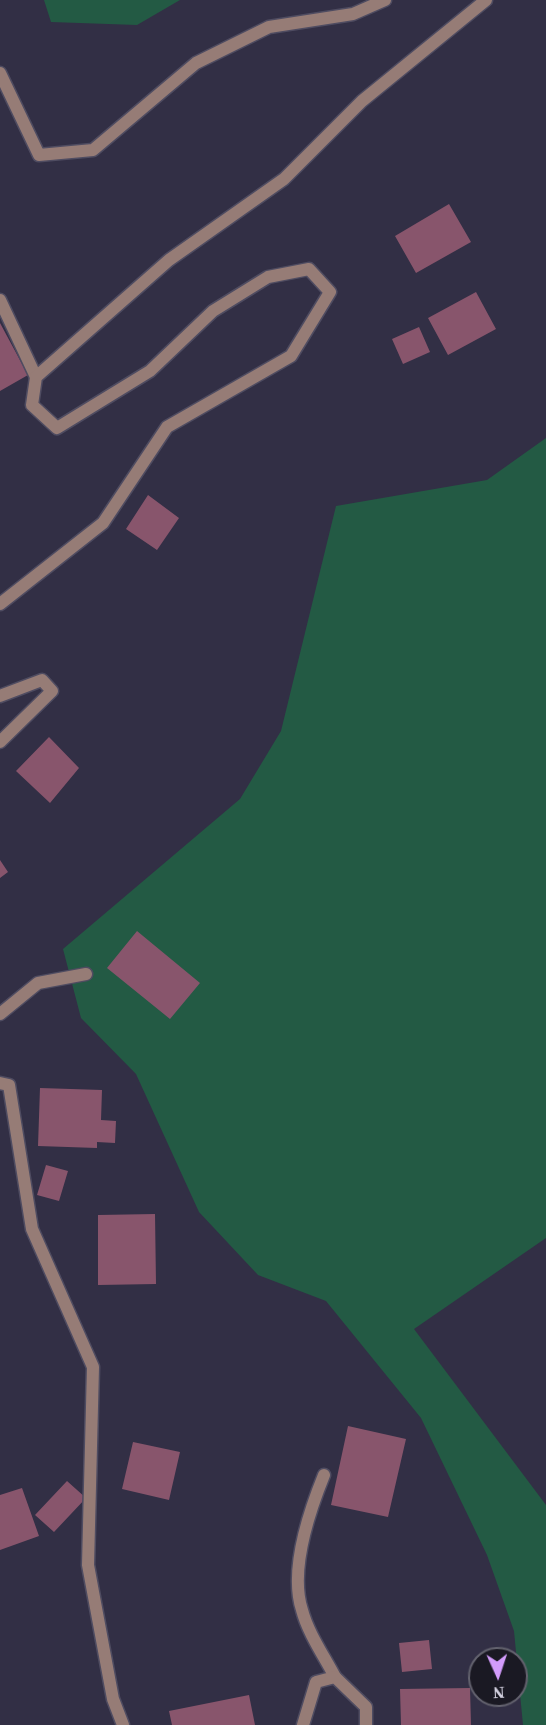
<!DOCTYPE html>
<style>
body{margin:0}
#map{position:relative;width:546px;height:1725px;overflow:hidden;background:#322f45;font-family:"Source Serif 4",serif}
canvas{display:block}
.north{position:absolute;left:468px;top:1647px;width:60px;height:60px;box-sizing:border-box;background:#1a1923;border:2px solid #63626e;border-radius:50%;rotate:177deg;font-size:16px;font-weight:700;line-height:24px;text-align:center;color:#d1cfde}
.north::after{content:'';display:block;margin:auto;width:21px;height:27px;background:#d39cfc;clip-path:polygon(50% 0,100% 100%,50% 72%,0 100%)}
</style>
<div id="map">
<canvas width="546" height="1725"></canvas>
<div class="north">N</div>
</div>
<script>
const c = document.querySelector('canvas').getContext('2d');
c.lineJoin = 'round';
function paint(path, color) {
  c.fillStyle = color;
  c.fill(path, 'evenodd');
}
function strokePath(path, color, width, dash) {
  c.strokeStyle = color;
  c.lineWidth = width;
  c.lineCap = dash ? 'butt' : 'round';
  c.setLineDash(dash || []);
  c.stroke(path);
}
paint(new Path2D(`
 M44 0H180L137 25 51 22Z
 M546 438V1238L414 1329 546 1505V1725H523L514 1631 487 1555 421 1418 326 1301 258 1275 199 1212 136 1074 81 1018 63 949 240 799 281 731 336 506 487 480Z`), '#235a44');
paint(new Path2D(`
 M449 204 471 242 416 273 395 236Z
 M476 292 496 329 448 355 428 318Z
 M0 323 28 375 0 391Z
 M419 327 430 352 403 364 392 339Z
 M148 495 179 518 157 550 126 529Z
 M49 737 79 768 50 803 16 771Z
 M0 860 8 872 0 878Z
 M137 931 200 983 170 1019 107 968Z
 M40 1088 102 1090 101 1120 116 1121 115 1143 97 1142V1148L38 1146Z
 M46 1165 68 1171 59 1201 37 1195Z
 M155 1214 156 1284 98 1285V1215Z
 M348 1426 406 1439 388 1517 331 1505Z
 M133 1442 180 1452 169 1500 122 1489Z
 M67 1481 86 1498 54 1532 35 1515Z
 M22 1488 39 1536 0 1550V1495Z
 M429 1640 432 1669 402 1672 399 1643Z
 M470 1688 471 1725H401L400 1689Z
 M249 1695 255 1725H172L169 1711Z`), '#88556c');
const lane = new Path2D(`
 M0 300 36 377
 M0 1014 38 983 86 974
 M324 1475C309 1512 289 1570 302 1610 308 1633 324 1656 335 1677`);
const street = new Path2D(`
 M0 73 39 155 93 150 196 63 269 27 353 14 385 0
 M0 604 103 523 167 427 291 356 330 292 309 269 268 277 213 311 150 371 57 428 32 405 36 377 169 260 284 179 362 101 486 0
 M0 696 42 680 52 691 0 742
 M0 1083 9 1085 32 1229 93 1367 88 1565 113 1699 123 1725
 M303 1725 316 1682 335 1677 366 1707V1725`);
strokePath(lane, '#4f4c61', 15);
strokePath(street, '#4f4c61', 15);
strokePath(lane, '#967c76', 12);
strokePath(street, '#967c76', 12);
</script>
